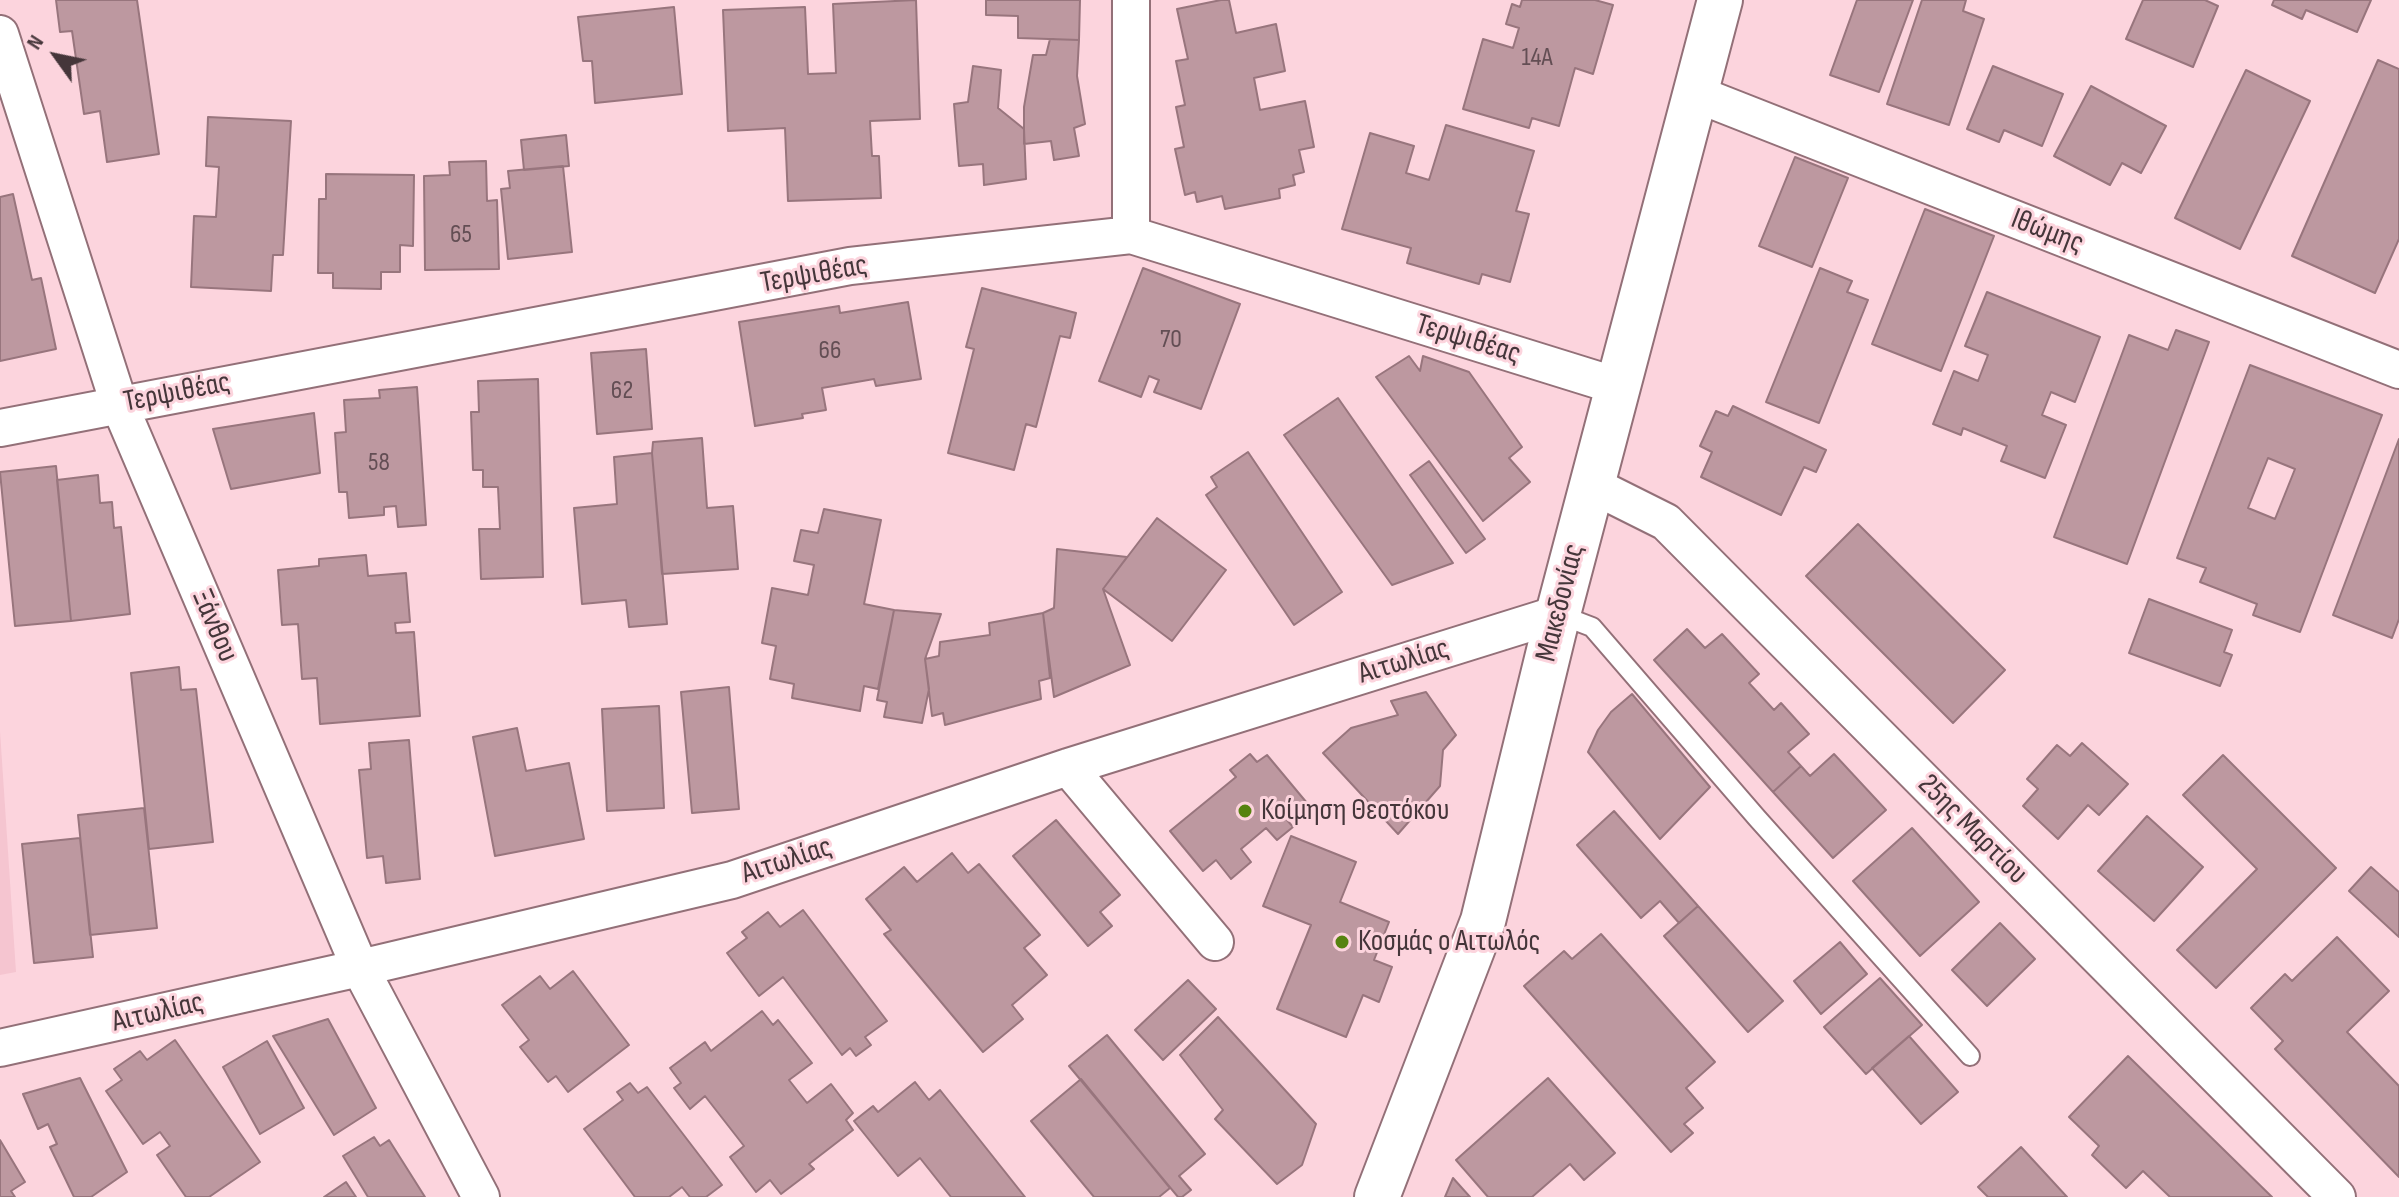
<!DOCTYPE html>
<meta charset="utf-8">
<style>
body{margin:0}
#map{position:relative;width:2399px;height:1197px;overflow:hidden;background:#fcd4dd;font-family:"Sofia Sans Condensed",sans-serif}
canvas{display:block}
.north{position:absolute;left:16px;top:16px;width:80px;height:80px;-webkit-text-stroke:6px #fcd4dd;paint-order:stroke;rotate:303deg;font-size:22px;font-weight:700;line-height:32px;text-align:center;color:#45363a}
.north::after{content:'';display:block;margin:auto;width:28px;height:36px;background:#45363a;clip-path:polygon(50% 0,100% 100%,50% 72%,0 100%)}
</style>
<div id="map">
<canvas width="2399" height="1197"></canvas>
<div class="north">N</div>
</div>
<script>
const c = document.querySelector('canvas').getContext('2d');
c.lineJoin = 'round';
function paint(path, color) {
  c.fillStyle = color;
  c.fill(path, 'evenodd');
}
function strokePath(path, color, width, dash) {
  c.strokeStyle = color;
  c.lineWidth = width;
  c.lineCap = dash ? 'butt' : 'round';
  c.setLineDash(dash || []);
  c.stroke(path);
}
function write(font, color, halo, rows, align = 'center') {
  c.font = font + ' "Sofia Sans Condensed",sans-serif';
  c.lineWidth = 6;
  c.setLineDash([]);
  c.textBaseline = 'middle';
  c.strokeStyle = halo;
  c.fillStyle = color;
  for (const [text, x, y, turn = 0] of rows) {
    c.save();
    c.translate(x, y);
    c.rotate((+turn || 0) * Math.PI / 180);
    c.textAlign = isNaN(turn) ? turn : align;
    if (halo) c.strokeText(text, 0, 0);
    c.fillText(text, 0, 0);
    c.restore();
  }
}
paint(new Path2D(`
 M0 731 16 972 0 975Z`), '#f5c5d0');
const building = new Path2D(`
 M56 0H137L159 154 107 162 100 111 84 114 72 31 60 32Z
 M916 0 920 119 870 121 872 156H879L881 198 788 201 785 128 728 131 723 10 805 7 808 74 836 73 833 4Z
 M986 0H1080L1079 40 1018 38V16L986 15Z
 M1221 0H1229L1236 33 1276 24 1285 71 1254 78 1260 110 1305 101 1314 147 1299 150 1304 172 1293 175 1295 185 1279 189 1280 198 1225 209 1222 196 1197 202 1195 192 1185 195 1175 149 1184 147 1176 107 1185 105 1176 61 1188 59 1177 9Z
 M1522 0H1595L1613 5 1593 74 1575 68 1559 126 1532 118 1529 128 1463 109 1483 39 1513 48 1519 28 1506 24 1512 4 1520 7Z
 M1857 0H1913L1879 92 1830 75Z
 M1922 0H1966L1963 11 1984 19 1949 125 1887 104Z
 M2143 0H2205L2218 6 2193 67 2126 39Z
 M2274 0H2371L2357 32 2306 10 2302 19 2272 5Z
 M674 7 682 94 595 103 592 61H583L578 17Z
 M1050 39 1079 40 1077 76 1085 124 1074 128 1079 156 1054 160 1051 141 1024 144V107L1033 55H1046Z
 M2378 60 2399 69V239L2375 293 2292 256Z
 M973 66 1001 70 998 108 1024 129 1026 179 984 185 983 164 959 166 954 104 968 102Z
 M1993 66 2063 94 2042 146 2004 130 1999 142 1967 129Z
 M2246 70 2310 101 2240 249 2175 218Z
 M2091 86 2166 126 2141 173 2122 163 2110 185 2054 156Z
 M208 117 291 121 283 255H273L271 291 191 287 194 216 216 217 219 167 206 166Z
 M1446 125 1534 151 1516 211 1529 214 1510 282 1482 274 1479 284 1407 263 1411 248 1342 229 1370 133 1414 146 1406 173 1429 180Z
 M566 135 569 166 524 170 521 140Z
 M1795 157 1848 178 1812 267 1759 246Z
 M486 161 487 201 497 200 499 269 425 270 424 176 450 175 449 162Z
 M563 166 572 252 508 259 501 189 510 188 508 171Z
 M326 174 414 175 413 246 400 245V272H381V289L333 288V273H318L319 199H326Z
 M13 194 32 280 41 278 56 349 0 361V197Z
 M1925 209 1994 236 1941 371 1872 344Z
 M1143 268 1240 304 1201 409 1154 392 1159 380 1149 376 1141 397 1099 381Z
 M1820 268 1852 281 1847 292 1868 300 1819 423 1766 402Z
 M982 288 1076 313 1070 338 1060 336 1036 427 1026 424 1014 470 948 453 974 349 966 347Z
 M1987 292 2100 337 2075 402 2051 392 2042 415 2066 425 2045 478 2001 461 2007 446 1963 428 1961 435 1933 424 1954 371 1978 381 1988 355 1965 346Z
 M908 302 921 379 876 386 874 379 822 388 826 410 802 414 803 418 755 426 739 322 839 306 840 313Z
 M2176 330 2209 342 2127 564 2054 537 2129 335 2168 350Z
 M646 349 652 429 597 434 591 353Z
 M1409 356 1420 371 1423 356 1469 372 1522 447 1509 458 1530 482 1483 521 1376 377Z
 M2250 365 2382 415 2300 632 2253 615 2257 604 2200 582 2206 568 2177 558ZM2268 458 2295 469 2275 519 2248 508Z
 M538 379 543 577 481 579 479 529H500L498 487H483V470H473L471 412H479L478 381Z
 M417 387 426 525 398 527 396 506 384 507V515L349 518 347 492H339L335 433 346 432 344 400 380 398 379 390Z
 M1338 398 1453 563 1392 585 1284 435Z
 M1733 406 1826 450 1816 472 1804 467 1781 515 1701 477 1712 452 1700 446 1716 411 1728 416Z
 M314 413 320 473 231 489 213 429Z
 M702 438 707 508 733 506 738 569 662 574 652 453 653 442Z
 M2399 439V619L2392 638 2333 615Z
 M1248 452 1342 592 1294 625 1206 495 1217 487 1211 477Z
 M652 453 667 624 629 627 626 600 582 604 574 508 617 504 614 457Z
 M1429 461 1485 539 1466 553 1410 475Z
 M56 466 71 621 15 626 0 472Z
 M98 475 100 503 112 502 114 528 121 527 130 614 71 621 57 480Z
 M824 509 881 520 864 604 894 610 878 689 864 686 860 711 792 698 794 684 770 679 776 646 762 643 772 588 808 595 814 565 794 561 801 530 818 533Z
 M1157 518 1226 570 1172 641 1103 589Z
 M1858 524 2005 670 1953 723 1806 576Z
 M1057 549 1127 557 1103 589 1130 665 1054 697 1043 613 1054 608Z
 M366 555 368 576 406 573 410 622 395 623 396 633 414 632 420 716 320 724 317 678 302 679 298 624 282 625 278 570 319 566V559Z
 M2149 599 2232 630 2224 652 2232 655 2220 686 2129 653Z
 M894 610 941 614 925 659 929 689 922 723 884 717 887 702 877 700Z
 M1043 613 1050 678 1039 681 1041 699 945 725 943 713 932 716 925 659 939 656 940 642 990 635 989 623Z
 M1687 629 1705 648 1722 634 1759 674 1749 683 1774 710 1781 703 1809 734 1788 752 1801 766 1773 792 1654 660Z
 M179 667 181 690 196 689 213 842 149 849 131 673Z
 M729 687 739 809 692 813 681 692Z
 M1426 692 1456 735 1443 750 1440 786 1398 834 1323 753 1351 728 1398 715 1391 701Z
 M1632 694 1710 787 1660 839 1588 752 1598 730 1611 712Z
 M659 706 664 808 607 811 602 709Z
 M517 728 526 771 569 763 584 839 495 856 473 737Z
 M409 740 420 879 386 883 383 856 367 858 359 770 371 769 369 743Z
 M2082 743 2128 784 2099 815 2088 805 2058 839 2023 806 2038 789 2027 779 2057 745 2070 756Z
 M1250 754 1257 762 1267 755 1307 803 1287 820 1293 827 1277 840 1266 828 1241 849 1251 862 1231 879 1216 860 1203 871 1170 831 1236 777 1230 770Z
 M1834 754 1886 810 1833 858 1773 792 1801 766 1810 776Z
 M2223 755 2336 868 2216 988 2177 950 2257 869 2183 795Z
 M144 808 157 928 90 935 78 815Z
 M1614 811 1698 906 1679 923 1660 901 1641 918 1577 845Z
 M2147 816 2203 867 2154 921 2098 871Z
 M1056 820 1120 895 1100 912 1112 926 1088 946 1013 856Z
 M1912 828 1979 902 1920 956 1853 881Z
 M1291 836 1356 862 1340 902 1389 922 1374 960 1392 967 1379 1002 1363 995 1346 1037 1277 1009 1311 925 1263 906Z
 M80 838 93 957 34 963 22 844Z
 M952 853 968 873 979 864 1040 935 1024 948 1047 975 1012 1005 1023 1019 983 1052 884 934 891 930 866 899 904 867 917 882Z
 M2371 867 2399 892V937L2349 891Z
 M1698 906 1783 1001 1748 1032 1664 936Z
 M803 910 887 1021 865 1037 871 1045 856 1056 850 1048 842 1055 783 977 759 996 727 953 747 938 742 932 768 912 780 927Z
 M2000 923 2035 959 1987 1006 1952 970Z
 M1601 934 1715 1062 1686 1088 1703 1108 1684 1124 1693 1133 1671 1152 1524 986 1564 951 1572 959Z
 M2337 937 2389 991 2347 1032 2399 1086V1177L2275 1049 2283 1041 2251 1008 2285 974 2292 981Z
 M1840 942 1867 974 1821 1014 1794 981Z
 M573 971 629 1045 568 1092 556 1076 548 1082 520 1047 529 1040 502 1005 540 976 550 989Z
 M1880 978 1922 1025 1866 1074 1824 1027Z
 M1188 980 1216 1009 1163 1060 1135 1030Z
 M762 1011 773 1025 778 1020 812 1063 789 1080 807 1103 831 1084 853 1113 846 1120 853 1130 809 1164 814 1169 781 1194 770 1180 756 1192 730 1157 744 1146 705 1096 690 1109 674 1088 681 1083 670 1068 705 1042 711 1051Z
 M1218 1017 1316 1124 1302 1165 1277 1184 1215 1119 1223 1110 1180 1055Z
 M328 1019 376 1108 334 1135 273 1036Z
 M1107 1035 1205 1154 1179 1176 1191 1190 1182 1197H1178L1069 1066Z
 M1909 1036 1958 1092 1921 1124 1872 1068Z
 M175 1040 260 1162 209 1197H186L157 1155 170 1146 160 1132 143 1144 106 1091 122 1080 114 1069 140 1051 147 1060Z
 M267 1041 304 1108 260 1134 223 1067Z
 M2128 1056 2272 1197H2170L2143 1171 2126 1188 2092 1155 2099 1146 2069 1117Z
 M80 1078 127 1172 91 1197H74L50 1147 57 1144 48 1124 38 1129 23 1094Z
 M1548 1078 1615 1153 1584 1180 1570 1164 1532 1197H1488L1456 1160Z
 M1081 1079 1170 1188 1159 1197H1094L1031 1121Z
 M915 1082 929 1100 940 1090 1025 1197H951L920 1158 898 1176 854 1121 873 1106 878 1112Z
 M630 1083 638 1093 647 1087 722 1185 706 1197H690L682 1187 669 1197H635L584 1129 623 1100 617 1092Z
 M374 1137 380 1146 389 1140 425 1197H368L343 1156Z
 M0 1140 25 1182 11 1191 15 1197H0Z
 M2021 1147 2067 1197H1988L1978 1187Z
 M1453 1178 1470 1197H1445Z
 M346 1182 356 1197H324Z`);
paint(building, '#bd98a0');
strokePath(building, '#98757d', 2);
const lane = new Path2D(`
 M1558 614 1592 627 1757 818 1970 1056`);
const street = new Path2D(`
 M0 34 119 404 360 968 481 1197
 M1694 93 2399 370
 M1131 235V0
 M0 428 850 266 1131 235 1617 386
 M1592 485 1666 522 2337 1197
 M1068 767 1215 942
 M0 1048 360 968 732 880 1068 767 1558 614`);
const secondary = new Path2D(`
 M1377 1197 1483 921 1558 614 1720 0`);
strokePath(lane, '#937078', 22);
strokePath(street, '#937078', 40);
strokePath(secondary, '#937078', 48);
strokePath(lane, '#fff', 18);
strokePath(street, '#fff', 36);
strokePath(secondary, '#fff', 44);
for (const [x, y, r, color] of [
 [1245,811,8,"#568310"],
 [1342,942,8,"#568310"]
]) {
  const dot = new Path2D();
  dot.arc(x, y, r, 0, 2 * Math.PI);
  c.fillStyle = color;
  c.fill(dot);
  strokePath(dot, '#fcd4dd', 3);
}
write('26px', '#634e54', null, [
 ["14Α",1537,58],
 ["65",461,235],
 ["70",1171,340],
 ["66",830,351],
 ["62",622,391],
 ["58",379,463]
]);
write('30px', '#45363a', '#fcd4dd', [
 ["Ιθώμης",2047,232,21],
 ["Τερψιθέας",814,275,-10],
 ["Τερψιθέας",1468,340,17],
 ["Τερψιθέας",177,393,-11],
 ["Μακεδονίας",1561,603,-76],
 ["Ξάνθου",214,626,67],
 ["Αιτωλίας",1404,662,-17],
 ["25ης Μαρτίου",1972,830,45],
 ["Αιτωλίας",787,861,-18],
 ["Αιτωλίας",158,1013,-13]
]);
write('30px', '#45363a', '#fcd4dd', [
 ["Κοίμηση Θεοτόκου",1261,811],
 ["Κοσμάς ο Αιτωλός",1358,942]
], 'left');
</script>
